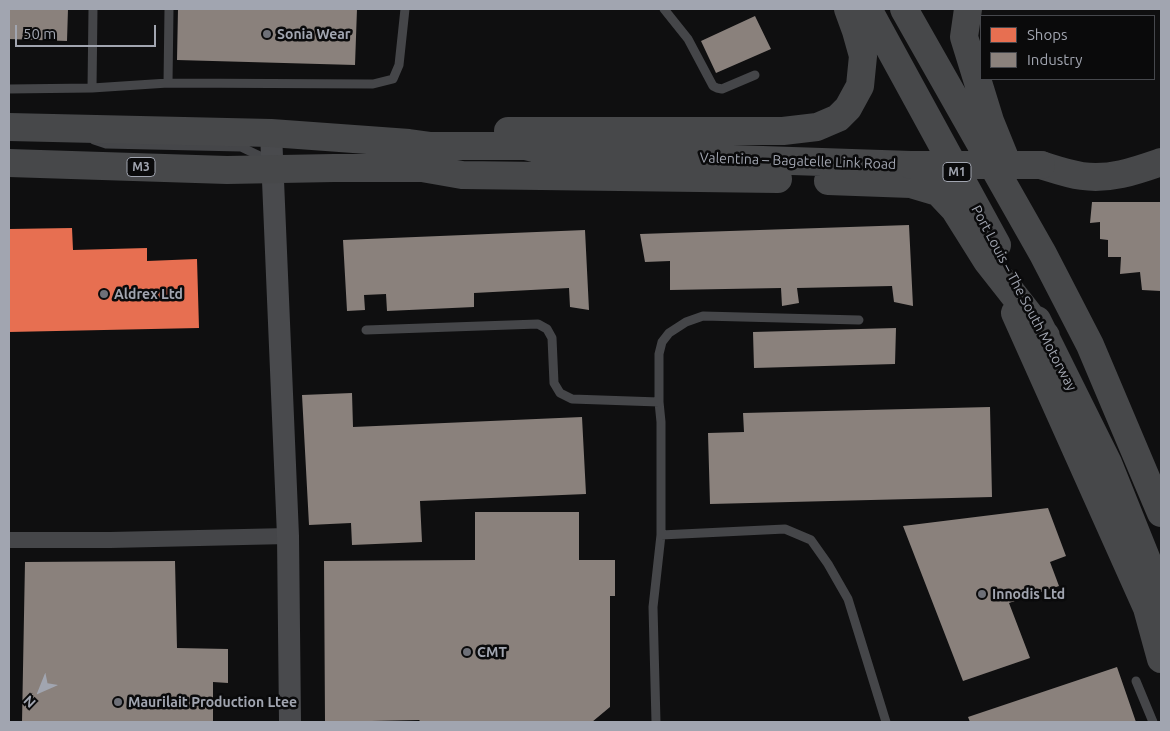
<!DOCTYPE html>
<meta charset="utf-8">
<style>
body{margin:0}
#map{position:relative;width:1170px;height:731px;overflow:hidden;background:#0f0f10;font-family:Ubuntu,sans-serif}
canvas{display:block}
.frame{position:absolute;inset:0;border:10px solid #a1a5b0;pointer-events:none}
.legend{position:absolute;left:980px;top:15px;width:175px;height:65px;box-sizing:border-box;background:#0a0a0b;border:1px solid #46484d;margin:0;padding:6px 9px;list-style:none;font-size:15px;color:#a1a5b0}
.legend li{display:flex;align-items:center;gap:10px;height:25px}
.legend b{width:25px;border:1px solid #46484d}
.north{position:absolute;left:15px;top:666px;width:50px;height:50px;-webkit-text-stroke:4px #0a0a0b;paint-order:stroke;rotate:224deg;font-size:14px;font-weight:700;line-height:20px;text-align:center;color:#a1a5b0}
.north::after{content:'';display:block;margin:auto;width:18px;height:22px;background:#a1a5b0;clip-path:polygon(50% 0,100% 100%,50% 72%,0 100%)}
.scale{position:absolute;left:15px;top:25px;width:141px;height:22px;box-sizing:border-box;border:2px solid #a1a5b0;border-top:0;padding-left:6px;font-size:15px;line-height:18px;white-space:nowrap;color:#a1a5b0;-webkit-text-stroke:4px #0a0a0b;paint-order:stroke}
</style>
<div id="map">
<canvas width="1170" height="731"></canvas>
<div class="frame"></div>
<ul class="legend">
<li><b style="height:14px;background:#e76f51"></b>Shops</li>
<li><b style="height:14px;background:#8a817c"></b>Industry</li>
</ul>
<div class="north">N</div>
<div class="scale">50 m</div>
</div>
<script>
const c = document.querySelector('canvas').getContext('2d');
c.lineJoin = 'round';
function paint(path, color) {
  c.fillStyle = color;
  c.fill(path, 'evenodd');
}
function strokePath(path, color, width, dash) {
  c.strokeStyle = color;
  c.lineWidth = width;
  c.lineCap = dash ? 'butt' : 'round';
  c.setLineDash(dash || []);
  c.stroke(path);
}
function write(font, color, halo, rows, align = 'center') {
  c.font = font + ' Ubuntu,sans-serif';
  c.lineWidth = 5;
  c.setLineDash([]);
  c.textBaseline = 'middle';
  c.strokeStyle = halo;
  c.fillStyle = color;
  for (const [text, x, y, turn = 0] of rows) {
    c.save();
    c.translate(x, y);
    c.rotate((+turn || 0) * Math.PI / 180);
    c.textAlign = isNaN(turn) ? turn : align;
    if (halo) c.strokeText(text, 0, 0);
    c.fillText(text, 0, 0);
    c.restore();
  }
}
paint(new Path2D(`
 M72 228 73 250 147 248V261L197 259 199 328 9 332V229Z`), '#e76f51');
paint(new Path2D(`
 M9 9H68L67 41 9 39Z
 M178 9H357L355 65 177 60Z
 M755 16 771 49 716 73 701 41Z
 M1092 202H1161V291L1142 290 1140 272 1120 274 1121 257H1108V240L1100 239V222L1090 223Z
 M909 225 913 306 894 302 892 286 797 288 799 303 782 306 781 288 670 290V261L645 262 640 234Z
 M585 230 589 310 570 307 569 288 474 293V307L387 311 386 294 364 295 365 310 347 311 343 240Z
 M896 328 895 364 754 368 753 332Z
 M352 393 353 427 582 417 586 494 420 501 422 542 352 545 351 523 309 525 302 395Z
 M990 407 992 497 710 504 708 433 744 432 743 413Z
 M1048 508 1066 556 1050 562 1059 586 1009 603 1030 658 963 681 903 526Z
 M475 512H579V560H615V596H610V707L592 722H421L419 720 325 722 324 561 475 560Z
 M175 561 177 648 228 649V683L213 682V722H22L25 562Z
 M1117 667 1136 722H970L968 717Z`), '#8a817c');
strokePath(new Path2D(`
 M664 9 688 39 713 86 717 88 722 89 755 75
 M168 83 169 9
 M92 88 93 9
 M9 89 92 88 168 83 373 84 393 79 399 65 405 9
 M94 140 106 144 241 147 262 157 268 163
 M366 330 538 324 547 329 552 338 554 383 560 393 572 399 659 402
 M661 535 785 529 811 540 828 564 848 599 886 722
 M1136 681 1153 722
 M656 722 653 607 661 535V422L659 402V354L662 342 669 333 686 322 703 316 859 320`), '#454649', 9);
strokePath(new Path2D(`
 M9 540H110L288 536`), '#454649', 16);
strokePath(new Path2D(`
 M271 133 288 536 290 722`), '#494a4d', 22);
strokePath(new Path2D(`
 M868 9 997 245
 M904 9 1043 254 1090 345 1161 513
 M968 9 964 37 990 121 1005 158
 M9 127 271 133 409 143 431 146H525L554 153 911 165
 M508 131H783L817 127 838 118 848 108 860 86 863 56 856 31 848 9
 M9 163 227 170 334 168H422L439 165
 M1041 165C1054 169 1068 174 1082 176 1110 180 1135 171 1161 162
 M422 168 462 175 778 179
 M828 181 911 184 938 192 955 210 987 261 1046 336
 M1015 313 1147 608 1161 659
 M1037 320 1108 463 1161 595`), '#47484a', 28);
strokePath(new Path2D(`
 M911 165H1041`), '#47484a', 28);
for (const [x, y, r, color] of [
 [267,34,5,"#6e7078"],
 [104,294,5,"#6e7078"],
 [982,594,5,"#6e7078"],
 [467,652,5,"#6e7078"],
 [118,702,5,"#6e7078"]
]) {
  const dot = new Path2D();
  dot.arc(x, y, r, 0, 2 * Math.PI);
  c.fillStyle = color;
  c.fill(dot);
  strokePath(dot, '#0a0a0b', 2);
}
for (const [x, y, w] of [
 [141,167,28],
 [957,172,28]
]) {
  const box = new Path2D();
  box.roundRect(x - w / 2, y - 9.5, w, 19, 4);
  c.fillStyle = '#0a0a0b';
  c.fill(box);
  strokePath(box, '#a1a5b0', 1);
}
write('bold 12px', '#a1a5b0', null, [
 ["M3",141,167],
 ["M1",957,172]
]);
write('bold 14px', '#a1a5b0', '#0a0a0b', [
 ["Sonia Wear",277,34],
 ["Aldrex Ltd",114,294],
 ["Innodis Ltd",992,594],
 ["CMT",477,652],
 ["Maurilait Production Ltee",128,702]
], 'left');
write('14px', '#a1a5b0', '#0a0a0b', [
 ["Valentina – Bagatelle Link Road",798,161,2],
 ["Port Louis – The South Motorway",1024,298,62]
]);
</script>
